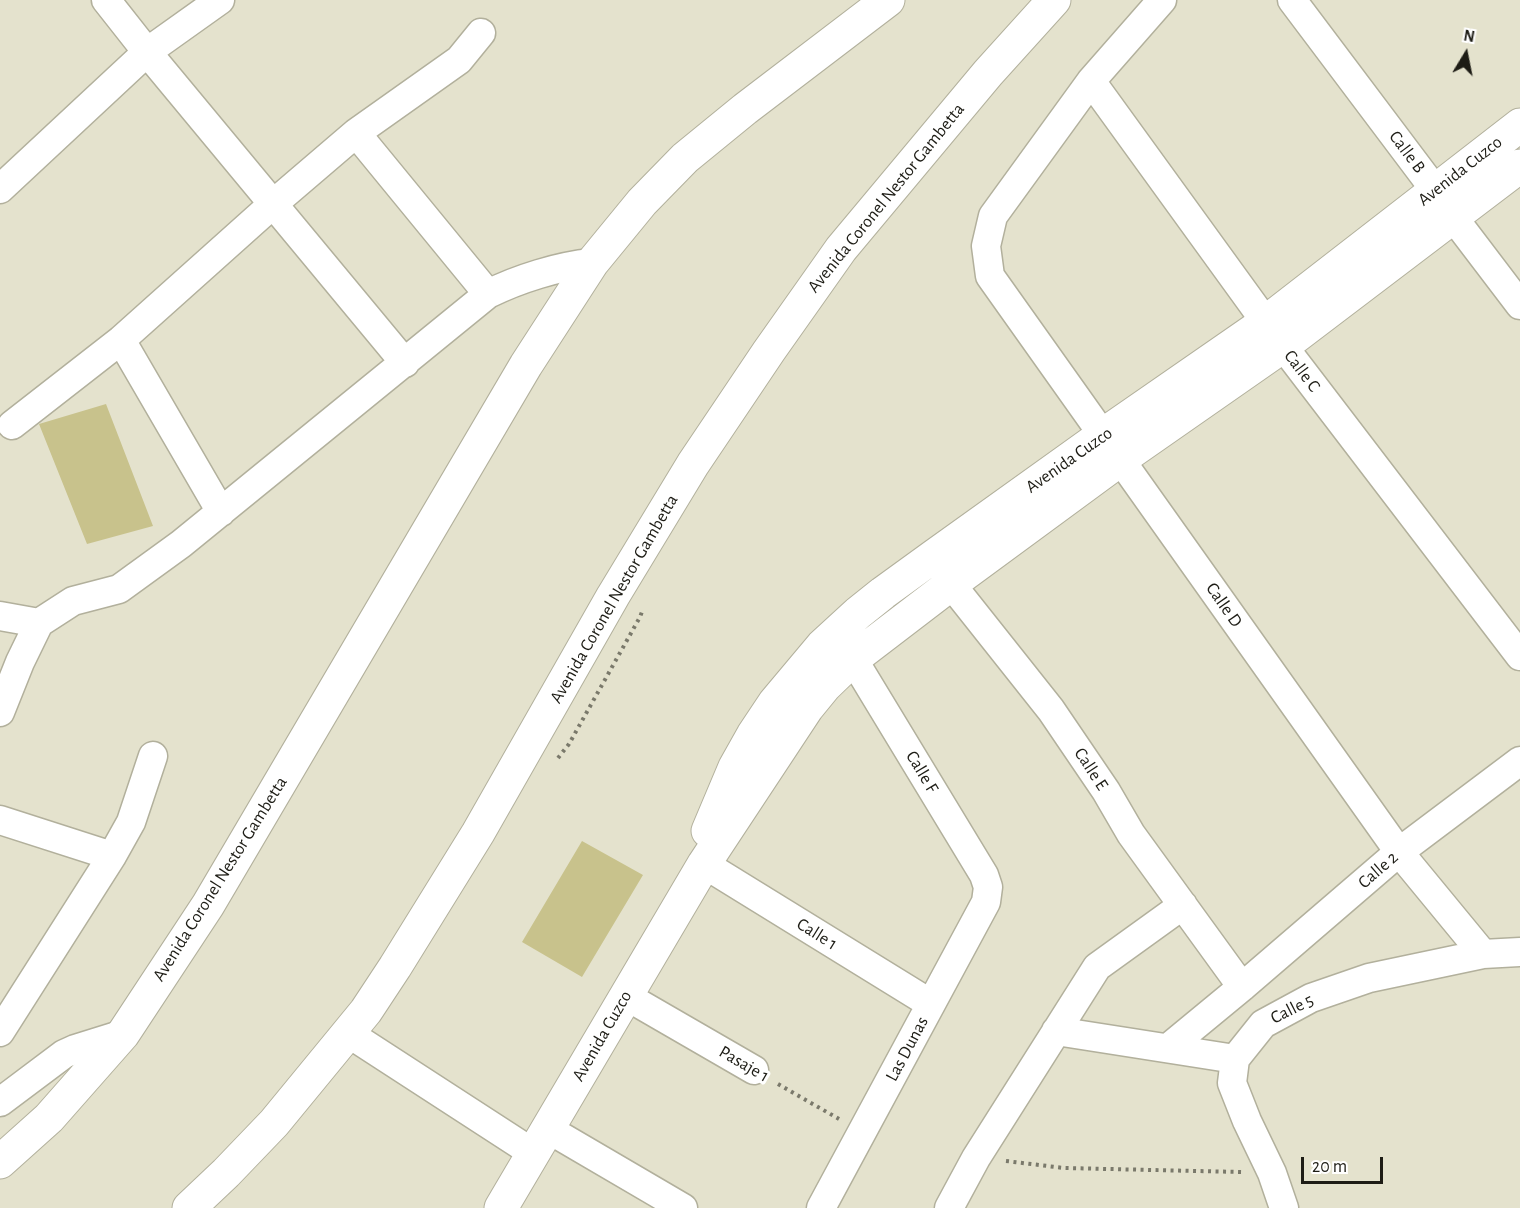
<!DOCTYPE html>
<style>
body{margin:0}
#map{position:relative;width:1520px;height:1208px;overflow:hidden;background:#e4e2cd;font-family:"Alegreya Sans",sans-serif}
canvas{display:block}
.north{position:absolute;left:1436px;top:24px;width:60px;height:60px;-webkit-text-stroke:4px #fff;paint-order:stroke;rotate:10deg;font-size:16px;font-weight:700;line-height:24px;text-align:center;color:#1d1c15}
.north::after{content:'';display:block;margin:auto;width:21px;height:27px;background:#1d1c15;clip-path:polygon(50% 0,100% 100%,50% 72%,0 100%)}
.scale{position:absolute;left:1301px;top:1157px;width:82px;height:27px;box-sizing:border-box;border:3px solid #1d1c15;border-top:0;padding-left:8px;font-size:18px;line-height:21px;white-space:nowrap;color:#1d1c15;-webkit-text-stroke:4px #fff;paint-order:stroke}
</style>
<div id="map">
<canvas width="1520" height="1208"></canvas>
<div class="north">N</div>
<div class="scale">20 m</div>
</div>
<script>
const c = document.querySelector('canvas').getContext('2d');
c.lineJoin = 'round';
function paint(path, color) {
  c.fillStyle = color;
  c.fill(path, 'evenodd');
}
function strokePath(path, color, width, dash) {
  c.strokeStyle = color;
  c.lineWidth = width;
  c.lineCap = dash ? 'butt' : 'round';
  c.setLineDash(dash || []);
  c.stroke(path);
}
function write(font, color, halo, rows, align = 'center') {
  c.font = font + ' "Alegreya Sans",sans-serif';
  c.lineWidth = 6;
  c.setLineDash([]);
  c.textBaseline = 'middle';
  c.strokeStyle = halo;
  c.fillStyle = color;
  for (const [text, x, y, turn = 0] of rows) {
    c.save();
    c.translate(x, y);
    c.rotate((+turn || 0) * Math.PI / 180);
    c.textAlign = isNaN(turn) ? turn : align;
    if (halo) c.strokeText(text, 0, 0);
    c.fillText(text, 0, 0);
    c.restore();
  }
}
paint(new Path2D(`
 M106 404 153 526 87 544 39 424Z
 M582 841 643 875 582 977 522 942Z`), '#c8c28c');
const street = new Path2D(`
 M106 0 147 52 405 363
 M1162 0 1091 81 993 216 986 246 990 276 1399 852 1483 954
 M1292 0 1435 190 1453 217 1520 305
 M1091 81 1283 346 1520 656
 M356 133 488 294
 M0 189 147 52 220 0
 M121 340 221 512
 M12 425 121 340 273 204 356 133 459 60 481 33
 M940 565 951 584 1051 710 1106 791 1131 834 1242 987
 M0 616 39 623
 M0 712 20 662 39 623 73 601 119 589 181 544 488 294C518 279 559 266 592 263
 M0 820 112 856
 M704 864 931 1004
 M626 996 754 1070
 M1056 1031 1235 1059
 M0 1032 112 856 131 822 153 756
 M348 1033 533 1153
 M1168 1048 1242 987 1399 852 1520 761
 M0 1102 64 1054 75 1049 123 1034
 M548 1129 683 1208
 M821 1208 986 902 988 887 984 875 853 659
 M949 1208 976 1158 1097 967 1183 905
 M1284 1208 1272 1173 1247 1121 1232 1083 1235 1059 1263 1024 1311 998 1369 978 1483 954 1520 952`);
const secondary = new Path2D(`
 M708 831 735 767 753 735 775 702 822 646 858 613 883 593 934 556 1103 435 1266 322 1520 125
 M501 1208 704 864 807 708 825 686 853 659 951 584 1121 459 1283 346 1520 166`);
const highway = new Path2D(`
 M0 1162 49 1118 123 1034 208 905 526 365 592 263 642 202 685 158 745 109 888 0
 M189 1208 226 1173 274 1123 366 1011 395 967 478 833 613 596 693 464 769 351 841 249 988 73 1054 0`);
strokePath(street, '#b2b09c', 31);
strokePath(secondary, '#b2b09c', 35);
strokePath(highway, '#b2b09c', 35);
strokePath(new Path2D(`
 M558 758 569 744 640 617 643 609
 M778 1084 839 1119
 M1006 1161 1064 1168 1242 1172`), '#7a796b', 4, [3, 4.5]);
strokePath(street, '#fff', 28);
strokePath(secondary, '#fff', 33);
strokePath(highway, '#fff', 33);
write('18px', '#1d1c15', '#fff', [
 ["Calle B",1407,152,53],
 ["Avenida Cuzco",1460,171,-38],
 ["Avenida Coronel Nestor Gambetta",886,198,-51],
 ["Calle C",1302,371,53],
 ["Avenida Cuzco",1069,460,-35],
 ["Avenida Coronel Nestor Gambetta",614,599,-60],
 ["Calle D",1224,605,55],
 ["Calle E",1091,769,57],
 ["Calle F",922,772,59],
 ["Calle 2",1378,870,-41],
 ["Avenida Coronel Nestor Gambetta",220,879,-58],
 ["Calle 1",817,934,32],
 ["Calle 5",1292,1009,-27],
 ["Avenida Cuzco",602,1036,-60],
 ["Las Dunas",907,1049,-62],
 ["Pasaje 1",744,1064,30]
]);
</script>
